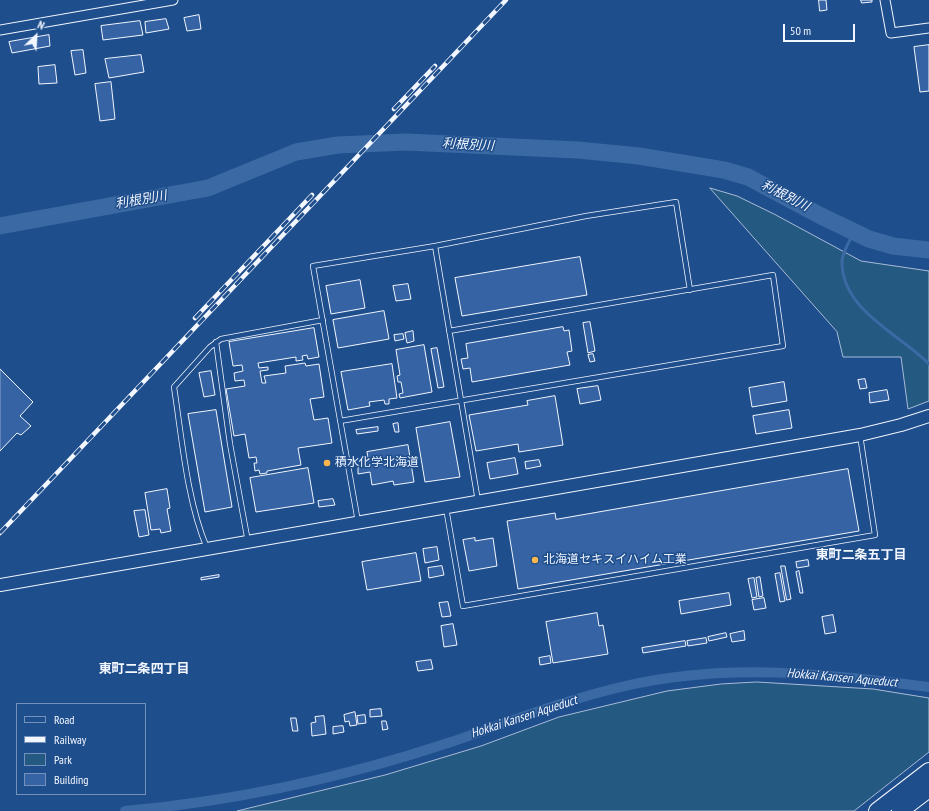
<!DOCTYPE html>
<meta charset="utf-8">
<style>
body{margin:0}
#map{position:relative;width:929px;height:811px;overflow:hidden;background:#1f4e8c;font-family:"PT Sans Narrow",sans-serif}
canvas{display:block}
.legend{position:absolute;left:16px;top:703px;width:130px;height:92px;box-sizing:border-box;background:#1f4e8c;border:1px solid #7391ba;margin:0;padding:5px 7px;list-style:none;font-size:12px;color:#f2f6ff}
.legend li{display:flex;align-items:center;gap:8px;height:20px}
.legend b{width:20px;border:1px solid #7391ba}
.north{position:absolute;left:16px;top:16px;width:40px;height:40px;-webkit-text-stroke:3px #1f4e8c;paint-order:stroke;rotate:25deg;font-size:11px;font-weight:700;line-height:16px;text-align:center;color:#f2f6ff}
.north::after{content:'';display:block;margin:auto;width:14px;height:18px;background:#f2f6ff;clip-path:polygon(50% 0,100% 100%,50% 72%,0 100%)}
.scale{position:absolute;left:783px;top:24px;width:72px;height:18px;box-sizing:border-box;border:2px solid #f2f6ff;border-top:0;padding-left:5px;font-size:12px;line-height:14px;white-space:nowrap;color:#f2f6ff;-webkit-text-stroke:3px #1f4e8c;paint-order:stroke}
</style>
<div id="map">
<canvas width="929" height="811"></canvas>
<ul class="legend">
<li><b style="height:5px;background:#1f4e8c"></b>Road</li>
<li><b style="height:5px;background:#f2f6ff"></b>Railway</li>
<li><b style="height:11px;background:#245a82"></b>Park</li>
<li><b style="height:11px;background:#3563a3"></b>Building</li>
</ul>
<div class="north">N</div>
<div class="scale">50 m</div>
</div>
<script>
const c = document.querySelector('canvas').getContext('2d');
c.lineJoin = 'round';
function paint(path, color) {
  c.fillStyle = color;
  c.fill(path, 'evenodd');
}
function strokePath(path, color, width, dash) {
  c.strokeStyle = color;
  c.lineWidth = width;
  c.lineCap = dash ? 'butt' : 'round';
  c.setLineDash(dash || []);
  c.stroke(path);
}
function write(font, color, halo, rows, align = 'center') {
  c.font = font + ' "PT Sans Narrow","Noto Sans JP",sans-serif';
  c.lineWidth = 3;
  c.setLineDash([]);
  c.textBaseline = 'middle';
  c.strokeStyle = halo;
  c.fillStyle = color;
  for (const [text, x, y, turn = 0] of rows) {
    c.save();
    c.translate(x, y);
    c.rotate((+turn || 0) * Math.PI / 180);
    c.textAlign = isNaN(turn) ? turn : align;
    if (halo) c.strokeText(text, 0, 0);
    c.fillText(text, 0, 0);
    c.restore();
  }
}
const green = new Path2D(`
 M710 188 737 196 774 214 861 261 929 271V401L908 409 901 357H843L837 332Z
 M757 682 873 689 929 698V752L854 811H237L385 775 481 746 559 717 667 691 721 684Z`);
paint(green, '#245a82');
strokePath(green, '#a8bbd7', 1);
strokePath(new Path2D(`
 M854 232C850 240 843 251 842 261 841 310 900 334 929 364`), '#3b69a3', 3);
strokePath(new Path2D(`
 M125 811C236 801 342 778 448 743 507 723 564 700 625 686 729 662 825 674 929 687`), '#3b69a3', 10);
strokePath(new Path2D(`
 M0 226 208 188 296 152 338 145 406 142 578 150 639 156 724 170 748 177 821 216 869 239 893 246 929 250`), '#3b69a3', 17);
const building = new Path2D(`
 M819 0H826L827 10 820 11Z
 M861 0H872V2L862 3Z
 M199 15 201 29 187 31 184 18Z
 M166 19 169 29 146 33 145 22Z
 M140 21 143 35 103 40 101 26Z
 M49 35 50 46 12 53 9 42Z
 M929 45V91L920 92 914 47Z
 M83 50 86 73 75 75 71 51Z
 M141 55 144 72 109 78 105 59Z
 M55 65 57 83 39 84 38 67Z
 M111 82 115 119 100 121 95 84Z
 M580 257 587 295 462 316 455 278Z
 M360 280 365 308 331 314 326 286Z
 M408 284 411 299 396 301 393 286Z
 M384 311 389 339 338 348 333 320Z
 M590 322 595 351 588 353 583 323Z
 M563 327 564 331 569 330 572 351 567 352 570 365 472 382 470 368 463 369 461 359 468 358 466 344Z
 M314 328 319 357 308 359 307 355 302 356 303 360 296 361V357L258 363 259 368 268 367V370L260 371 262 383H266L264 376 286 373 285 366 305 363 306 366 319 364 324 397 310 399 314 420 328 418 332 443 298 448 301 465 267 471V473L260 474 259 470 255 471 254 463H257L256 457 249 458 245 434 234 436 226 389 245 386 244 380 235 381 234 373 243 371 242 365 233 366 229 342Z
 M413 331 414 341 407 343 405 333Z
 M403 334 404 339 395 341 394 335Z
 M424 345 432 392 400 398 399 394 403 393 401 382H398L397 376 400 375 396 350Z
 M437 348 444 387 438 388 431 349Z
 M593 354 595 361 590 362 588 355Z
 M392 364 397 398 389 399V404H385L384 400 369 402 370 406 348 410 341 372Z
 M0 369 33 402 20 416 31 426 21 435 17 433 0 451Z
 M211 371 215 395 204 397 199 373Z
 M865 379 867 388 860 389 858 380Z
 M784 382 787 401 752 407 749 388Z
 M598 386 601 400 580 404 577 389Z
 M887 390 889 400 870 403 869 393Z
 M555 396 563 445 519 452 518 444 476 451 469 415 528 405 527 401Z
 M216 410 232 507 205 512 188 414Z
 M789 410 792 428 756 434 753 416Z
 M450 422 460 477 425 482 416 428Z
 M398 423 399 432H395L393 424Z
 M378 427V431L357 434 356 430Z
 M408 445 414 482 394 485 393 481 372 485 370 472 358 474V468L363 460 368 458 367 452Z
 M515 458 518 474 490 479 487 463Z
 M539 460 541 466 526 469 525 462Z
 M308 468 314 503 256 512 250 478Z
 M848 469 859 531 518 589 507 521 555 513 556 519Z
 M167 489 170 508 167 509 171 531 161 533 160 529 151 530 145 493Z
 M333 499 335 505 319 507 318 501Z
 M145 510 149 535 139 537 134 511Z
 M475 538V541L493 538 497 566 469 571 463 540Z
 M437 547 439 560 425 563 423 549Z
 M416 553 421 581 367 590 362 562Z
 M808 560 809 566 797 568 796 562Z
 M442 566 444 575 429 578 428 568Z
 M781 566H785L791 599 787 600Z
 M799 571 803 593H800L796 572Z
 M780 573 785 601 780 602 775 574Z
 M219 575V577L201 580V578Z
 M760 577 763 596 759 597 756 578Z
 M754 578 757 597 752 598 748 579Z
 M729 593 731 605 681 614 679 601Z
 M764 598 766 608 754 610 752 600Z
 M448 602 451 616 442 617 439 603Z
 M597 613 599 626 603 625 608 654 553 663 546 622Z
 M833 615 836 632 825 634 822 617Z
 M453 624 457 645 444 647 441 626Z
 M744 631 745 640 732 642 730 634Z
 M726 633 727 637 709 641 708 637Z
 M706 638 707 643 688 646 687 641Z
 M685 641 686 646 643 653 642 648Z
 M550 656 551 663 540 665 539 658Z
 M431 660 433 669 418 671 416 662Z
 M381 709 382 716 370 717V710Z
 M355 712 357 725 350 726 349 721 345 722 344 715Z
 M365 715 366 723 358 724 357 716Z
 M324 716 326 734 312 736 311 723 316 722 315 717Z
 M291 718H296L298 731H293Z
 M382 721H386L388 729 383 730Z
 M343 726 344 732 333 734V727Z`);
paint(building, '#3563a3');
strokePath(building, '#f2f6ff', 1);
const lane = new Path2D(`
 M435 246 586 216 676 202 690 290
 M216 342 230 444 248 542
 M340 421 783 346 773 275 449 331
 M446 508 463 606 875 535 860 435
 M358 522 313 266 435 246 478 501
 M207 548C187 501 182 439 174 387L210 347 221 339 323 320`);
const street = new Path2D(`
 M885 0 891 33 929 28
 M0 30 173 0`);
const secondary = new Path2D(`
 M0 585 860 435 901 425 929 416`);
const highway = new Path2D(`
 M877 811 929 771
 M900 811 929 789`);
strokePath(lane, '#f2f6ff', 6);
strokePath(street, '#f2f6ff', 11);
strokePath(secondary, '#f2f6ff', 14);
strokePath(highway, '#f2f6ff', 18);
strokePath(lane, '#1f4e8c', 4.5);
strokePath(street, '#1f4e8c', 9);
strokePath(secondary, '#1f4e8c', 12);
strokePath(highway, '#1f4e8c', 16);
const rail = new Path2D(`
 M394 109 435 66
 M195 318 312 195
 M0 533 506 0`);
strokePath(rail, '#f2f6ff', 4.5);
strokePath(rail, '#1f4e8c', 3, [9]);
for (const [x, y, r, color] of [
 [327,463,4,"#ffb74d"],
 [535,560,4,"#ffb74d"]
]) {
  const dot = new Path2D();
  dot.arc(x, y, r, 0, 2 * Math.PI);
  c.fillStyle = color;
  c.fill(dot);
  strokePath(dot, '#1f4e8c', 1.5);
}
write('12px', '#f2f6ff', '#1f4e8c', [
 ["積水化学北海道",335,463],
 ["北海道セキスイハイム工業",543,560]
], 'left');
write('italic 13px', '#f2f6ff', '#1f4e8c', [
 ["利根別川",468,145,3],
 ["利根別川",785,196,27],
 ["利根別川",141,200,-10],
 ["Hokkai Kansen Aqueduct",842,678,5],
 ["Hokkai Kansen Aqueduct",524,717,-18]
]);
write('bold 13px', '#f2f6ff', '#1f4e8c', [
 ["東町二条五丁目",861,555],
 ["東町二条四丁目",144,669]
]);
</script>
